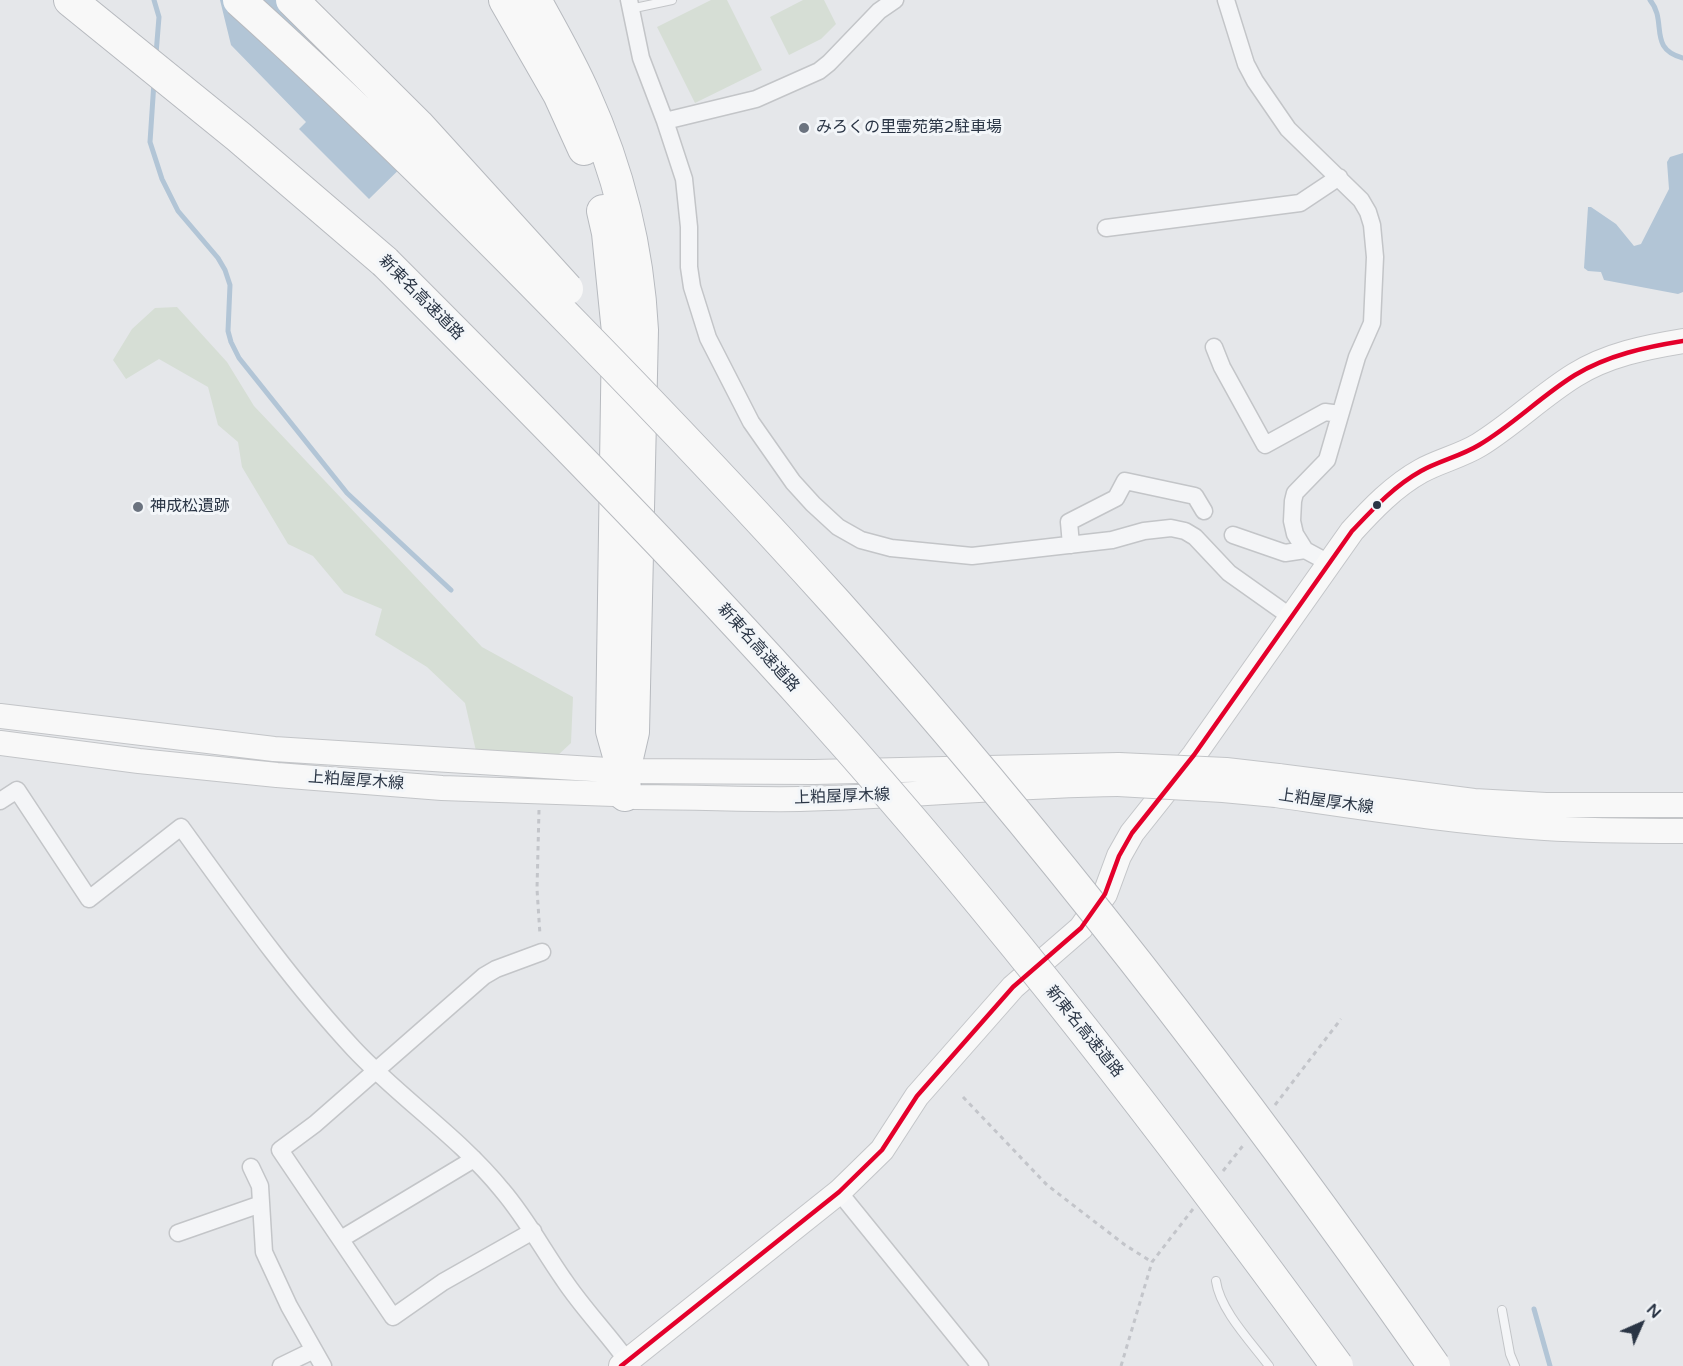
<!DOCTYPE html>
<meta charset="utf-8">
<style>
body{margin:0}
#map{position:relative;width:1683px;height:1366px;overflow:hidden;background:#e5e7ea;font-family:"Varela Round",sans-serif}
canvas{display:block}
.north{position:absolute;left:1611px;top:1294px;width:60px;height:60px;-webkit-text-stroke:4px #f3f6f9;paint-order:stroke;rotate:45deg;font-size:16px;font-weight:700;line-height:24px;text-align:center;color:#2a3545}
.north::after{content:'';display:block;margin:auto;width:21px;height:27px;background:#2a3545;clip-path:polygon(50% 0,100% 100%,50% 72%,0 100%)}
</style>
<div id="map">
<canvas width="1683" height="1366"></canvas>
<div class="north">N</div>
</div>
<script>
const c = document.querySelector('canvas').getContext('2d');
c.lineJoin = 'round';
function paint(path, color) {
  c.fillStyle = color;
  c.fill(path, 'evenodd');
}
function strokePath(path, color, width, dash) {
  c.strokeStyle = color;
  c.lineWidth = width;
  c.lineCap = dash ? 'butt' : 'round';
  c.setLineDash(dash || []);
  c.stroke(path);
}
function write(font, color, halo, rows, align = 'center') {
  c.font = font + ' "Varela Round","Noto Sans JP",sans-serif';
  c.lineWidth = 6;
  c.setLineDash([]);
  c.textBaseline = 'middle';
  c.strokeStyle = halo;
  c.fillStyle = color;
  for (const [text, x, y, turn = 0] of rows) {
    c.save();
    c.translate(x, y);
    c.rotate((+turn || 0) * Math.PI / 180);
    c.textAlign = isNaN(turn) ? turn : align;
    if (halo) c.strokeText(text, 0, 0);
    c.fillText(text, 0, 0);
    c.restore();
  }
}
paint(new Path2D(`
 M711 0H727L762 70 695 103 657 27Z
 M803 0H824L836 24 821 39 789 55 770 17Z
 M177 307 227 362 254 406 482 647 573 697 571 743 556 757 476 751 465 703 427 667 375 635 382 609 344 593 313 556 288 544 242 467 238 442 218 425 208 387 159 359 126 379 113 360 132 329 155 308Z`), '#d6ded5');
paint(new Path2D(`
 M220 0H315L428 115 422 147 369 199 299 129 306 122 231 45Z
 M1683 153V292L1678 294 1604 280 1601 272 1588 271 1584 268 1588 207H1591L1616 224 1634 246 1641 244 1669 189 1667 162 1670 157Z`), '#b2c5d6');
strokePath(new Path2D(`
 M154 0 159 17 156 54
 M1650 0C1668 21 1647 49 1683 58
 M154 82 150 142 162 179 178 211 218 258 225 270 230 285 228 331 231 342 239 358 347 493 451 590
 M1534 1309 1550 1366`), '#b2c5d6', 5);
const lane = new Path2D(`
 M630 9 672 0
 M1216 1281C1220 1310 1251 1342 1269 1366
 M1502 1310 1510 1354 1515 1366`);
const street = new Path2D(`
 M629 0 641 58 665 121 684 179 689 227V267L692 287 708 338 751 422 793 482 813 504 838 527 861 540 891 548 972 556 1112 540 1144 531 1171 528 1185 531 1195 537 1229 573 1291 617
 M1226 0 1246 64 1255 81 1288 129 1361 200 1368 212 1372 225 1375 257 1372 323 1357 357 1327 460 1295 493 1293 501 1292 521 1295 534 1305 550 1329 563
 M665 121 756 99 819 71 829 63 879 11 895 0
 M1106 228 1300 203 1339 177
 M1214 347 1222 367 1265 445 1325 412 1340 414
 M1233 535 1285 553 1305 550
 M1071 545 1069 522 1116 498 1125 481 1195 496 1204 511
 M0 801 17 790 89 899 181 827C236 903 290 980 354 1049 401 1099 459 1137 502 1190 526 1218 543 1250 564 1280 584 1310 610 1336 631 1366
 M251 1167 260 1186 264 1252 289 1306 323 1366
 M839 1192 980 1366
 M533 1231 443 1282 393 1317 280 1150 315 1124 484 976 496 969 542 952
 M178 1233 261 1204
 M341 1239 474 1159
 M281 1366 314 1350`);
const secondary = new Path2D(`
 M0 716 274 749 624 771 814 772 1119 765
 M0 743 139 761 277 775 442 788 614 794 636 797C691 797 745 800 800 799 906 797 1012 785 1118 784
 M1278 776 1474 801 1546 805H1683
 M1276 795C1366 808 1455 822 1545 828 1591 831 1637 831 1683 831
 M621 1366 839 1192 882 1150 917 1096 1013 987 1081 928 1105 894 1119 856 1132 833 1194 755 1352 531C1372 509 1394 486 1421 471 1439 461 1461 456 1479 445 1513 424 1541 396 1575 375 1607 355 1646 347 1683 341`);
const highway = new Path2D(`
 M70 0 239 137 385 262
 M505 0 559 94 584 149
 M535 0C552 31 570 62 584 94 618 169 638 249 642 330L633 732 624 771 625 795
 M603 211 608 233 618 332 612 731 619 756`);
strokePath(lane, '#c3c5c8', 10);
strokePath(street, '#c3c5c8', 19);
strokePath(secondary, '#c3c5c8', 26);
strokePath(highway, '#b7babf', 34);
strokePath(new Path2D(`
 M539 810 537 889 540 935
 M963 1097 1047 1185 1125 1245 1152 1262
 M1275 1105 1341 1019
 M1223 1171 1245 1143
 M1121 1366 1152 1262 1193 1209`), '#c3c5ca', 3, [4.5, 4.5]);
strokePath(lane, '#f4f5f7', 8);
strokePath(street, '#f4f5f7', 16);
strokePath(secondary, '#f8f8f8', 24);
strokePath(highway, '#f8f8f8', 32);
const secondaryBridge = new Path2D(`
 M1119 765 1226 770 1278 776
 M1118 784 1223 790 1276 795`);
const highwayBridge = new Path2D(`
 M239 0C357 106 469 217 580 331 667 420 753 511 837 604 1051 844 1250 1102 1434 1366
 M292 0 418 125 567 289
 M385 262C532 409 678 557 817 712 1003 919 1173 1141 1337 1366`);
strokePath(secondaryBridge, '#c3c5c8', 26, []);
strokePath(highwayBridge, '#b7babf', 34, []);
strokePath(secondaryBridge, '#f8f8f8', 24);
strokePath(highwayBridge, '#f8f8f8', 32);
strokePath(new Path2D(`
 M621 1366 839 1192 882 1150 917 1096 1013 987 1081 928 1105 894 1119 856 1132 833 1194 755 1352 531C1373 509 1394 486 1421 471 1439 461 1461 456 1479 445 1513 425 1541 396 1575 375 1608 355 1646 347 1683 341`), '#e4002b', 4.5);
for (const [x, y, r, color] of [
 [804,128,6,"#6b737f"],
 [1377,505,5,"#2a3545"],
 [138,507,6,"#6b737f"]
]) {
  const dot = new Path2D();
  dot.arc(x, y, r, 0, 2 * Math.PI);
  c.fillStyle = color;
  c.fill(dot);
  strokePath(dot, '#f3f6f9', 2);
}
write('16px', '#2a3545', '#f3f6f9', [
 ["みろくの里霊苑第2駐車場",816,128],
 ["神成松遺跡",150,507]
], 'left');
write('16px', '#2a3545', '#f3f6f9', [
 ["新東名高速道路",421,298,45],
 ["新東名高速道路",758,648,48],
 ["上粕屋厚木線",356,781,4],
 ["上粕屋厚木線",842,797,-2],
 ["上粕屋厚木線",1326,802,8],
 ["新東名高速道路",1084,1032,51]
]);
</script>
